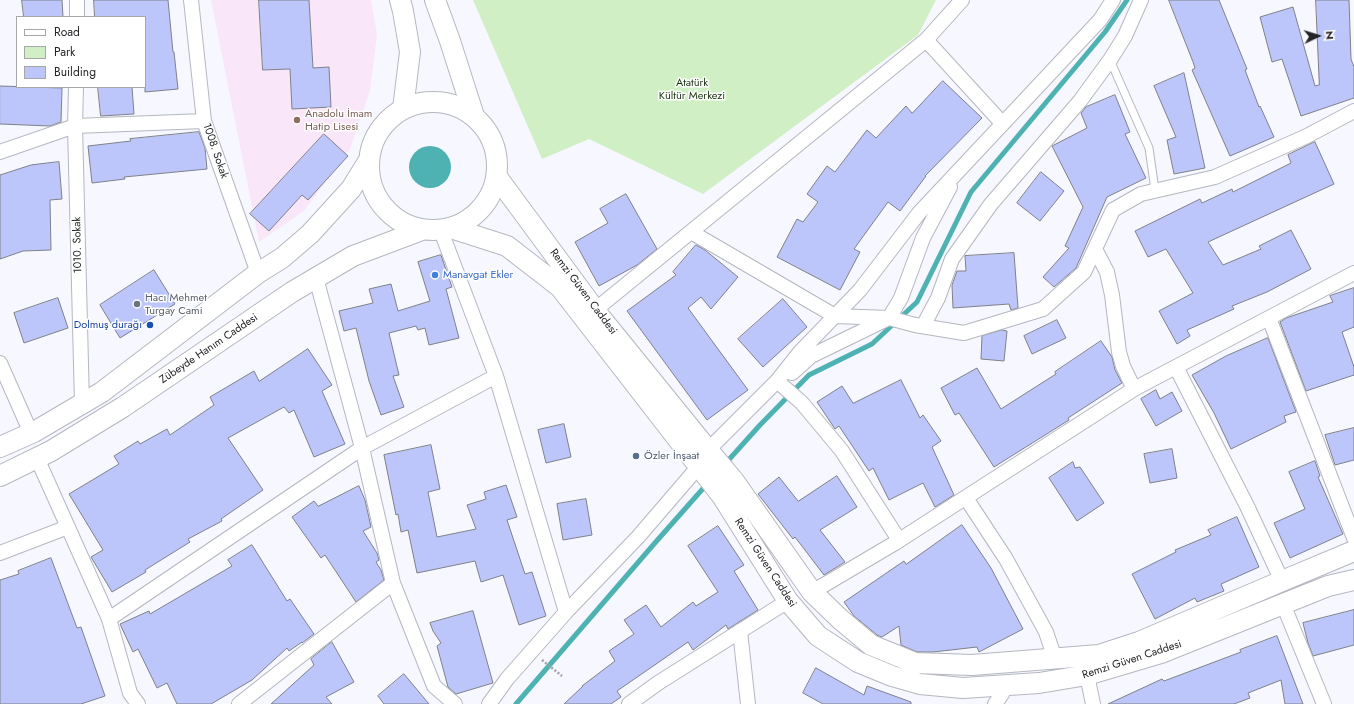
<!DOCTYPE html>
<meta charset="utf-8">
<style>
body{margin:0}
#map{position:relative;width:1354px;height:704px;overflow:hidden;background:#f6f7ff;font-family:Jost,sans-serif}
canvas{display:block}
.legend{position:absolute;left:16px;top:16px;width:130px;height:72px;box-sizing:border-box;background:#fff;border:1px solid #a7a7a9;margin:0;padding:5px 7px;list-style:none;font-size:12px;color:#232427}
.legend li{display:flex;align-items:center;gap:8px;height:20px}
.legend b{width:20px;border:1px solid #a7a7a9}
.north{position:absolute;left:1298px;top:16px;width:40px;height:40px;-webkit-text-stroke:3px #fff;paint-order:stroke;rotate:86deg;font-size:11px;font-weight:700;line-height:16px;text-align:center;color:#232427}
.north::after{content:'';display:block;margin:auto;width:14px;height:18px;background:#232427;clip-path:polygon(50% 0,100% 100%,50% 72%,0 100%)}
</style>
<div id="map">
<canvas width="1354" height="704"></canvas>
<ul class="legend">
<li><b style="height:5px;background:#fff"></b>Road</li>
<li><b style="height:11px;background:#d0efc5"></b>Park</li>
<li><b style="height:11px;background:#bcc6fa"></b>Building</li>
</ul>
<div class="north">N</div>
</div>
<script>
const c = document.querySelector('canvas').getContext('2d');
c.lineJoin = 'round';
function paint(path, color) {
  c.fillStyle = color;
  c.fill(path, 'evenodd');
}
function strokePath(path, color, width, dash) {
  c.strokeStyle = color;
  c.lineWidth = width;
  c.lineCap = dash ? 'butt' : 'round';
  c.setLineDash(dash || []);
  c.stroke(path);
}
function write(font, color, halo, rows, align = 'center') {
  c.font = font + ' Jost,sans-serif';
  c.lineWidth = 3;
  c.setLineDash([]);
  c.textBaseline = 'middle';
  c.strokeStyle = halo;
  c.fillStyle = color;
  for (const [text, x, y, turn = 0] of rows) {
    c.save();
    c.translate(x, y);
    c.rotate((+turn || 0) * Math.PI / 180);
    c.textAlign = isNaN(turn) ? turn : align;
    if (halo) c.strokeText(text, 0, 0);
    c.fillText(text, 0, 0);
    c.restore();
  }
}
paint(new Path2D(`
 M211 0H371L377 34 370 91 350 149 304 211 259 242Z`), '#f9e7f9');
paint(new Path2D(`
 M473 0H936L918 35 703 194 589 139 542 159Z`), '#d0efc5');
paint(new Path2D(`
 M409 167a21 21 0 1 1 42 0a21 21 0 1 1-42 0Z`), '#4fb2b2');
strokePath(new Path2D(`
 M725 464 760 425 809 375 872 344 917 302 971 192 1105 32 1127 0
 M516 704 654 544 707 484`), '#4fb2b2', 5);
const building = new Path2D(`
 M22 0H62L63 17H24Z
 M94 0H168L173 52H174L178 89 145 92V17H95Z
 M259 0H309L313 68 329 67 331 107 292 109 290 69 263 70Z
 M1169 0H1219L1247 69 1245 70 1259 107 1260 106 1274 137 1230 156 1192 70 1195 68 1193 62Z
 M1316 0H1349L1351 59 1354 67V98L1301 116 1282 59 1272 62 1260 17 1293 7 1315 86 1319 85Z
 M1184 73 1205 168 1174 174 1167 140 1176 137 1154 86Z
 M943 81 982 118 925 176H926L900 211 888 202 854 249 860 252 840 290 777 257 797 219 803 222 818 202 807 194 827 166 835 172 867 130 876 138 906 106 912 113Z
 M0 86 62 88 61 122 50 126 0 124Z
 M98 87H132L134 114 101 116Z
 M1115 95 1130 132 1125 134 1146 178 1107 197 1076 268 1054 287 1043 277 1069 248 1065 246 1083 207 1052 146 1087 128 1081 113 1086 107Z
 M199 132 205 148 207 169 124 177 125 179 92 183 88 146 131 141 130 139Z
 M324 134 348 156 308 200 302 195 269 231 250 214Z
 M1315 142 1334 184 1208 242 1223 265 1261 249 1259 246 1291 230 1311 269 1267 292 1232 306 1234 309 1187 330 1190 336 1177 344 1159 311 1193 293 1166 249 1148 257 1135 231 1200 199 1202 203 1232 189 1233 192 1291 163 1288 155Z
 M59 162 62 199 50 200 51 250 23 251 0 259V175L31 165Z
 M1041 172 1064 191 1040 221 1017 203Z
 M626 194 657 249 637 265 599 286 575 242 608 223 600 209Z
 M696 245 705 250 738 277 711 309 701 297 688 308 748 390 707 420 627 311 676 275 673 272Z
 M1014 253 1018 308 1011 310 1009 304 953 308 952 285 957 271H966L965 256Z
 M441 255 452 287 446 289 459 338 429 345 425 328 418 330 416 326 389 333 399 375 393 376 404 407 381 415 369 381 356 328 344 331 339 311 373 303 369 289 391 284 398 311 430 301 418 262Z
 M154 270 175 304 120 338 100 305Z
 M1354 288V327L1342 332 1354 367V375L1306 391 1280 322 1286 318 1333 302 1330 296Z
 M58 298 68 328 24 343 14 313Z
 M783 299 807 327 763 367 738 339Z
 M1057 320 1066 338 1032 354 1024 336Z
 M1002 330 1007 331 1004 361 981 359 982 336Z
 M1268 338 1296 412 1284 416 1286 422 1231 449 1214 413 1192 375 1226 356Z
 M1101 341 1112 357 1115 370 1122 383 1068 418 1069 420 994 467 959 413 955 415 941 388 977 368 1001 409 1056 374 1055 372Z
 M308 349 332 385 322 391 345 444 314 457 294 410 289 413 284 407 228 438 263 490 221 519 222 521 188 539 190 542 145 570 146 572 112 592 91 557 103 550 69 494 119 464 114 456 138 441 140 444 167 429 170 435 214 405 210 397 254 371 259 381Z
 M901 380 920 418 923 415 941 441 932 447 954 495 935 507 923 483 889 500 873 468 869 471 839 426 835 429 817 402 842 386 853 403Z
 M1156 390 1160 399 1172 392 1182 411 1156 426 1141 399Z
 M564 424 571 457 546 463 538 430Z
 M1354 428V460L1335 465 1325 435Z
 M431 445 440 489 428 492 437 537 476 529 467 505 486 499 484 492 506 485 517 517 507 520 525 574 532 572 546 616 519 625 503 575 481 582 475 561 417 573 408 530 401 532 398 514 396 515 384 455Z
 M1172 449 1177 478 1150 483 1144 454Z
 M1315 461 1320 476 1318 477 1343 534 1290 558 1274 523 1305 509 1289 472Z
 M1073 462 1075 468 1080 467 1104 503 1077 521 1049 478Z
 M837 476 857 507 820 530 845 562 824 575 795 537 793 539 758 494 779 477 798 501Z
 M359 486 365 500 371 527 363 531 377 553 379 560 376 562 381 570 384 580 356 602 325 555 321 558 292 517 314 501 318 506Z
 M586 499 592 535 563 540 557 504Z
 M1237 517 1259 567 1221 584 1224 591 1197 602 1195 598 1155 619 1132 574 1176 552 1175 550 1211 535 1208 530Z
 M962 525 991 568 1023 629 979 652 977 647 933 652H917L901 645 899 626 882 637 877 635 854 616 844 602 904 561 906 564Z
 M718 526 744 565 734 571 758 610 728 629 726 625 693 650 688 642 617 691 621 697 611 704H564L583 686H582L615 661 609 651 634 634 624 620 646 605 661 627 693 602 696 606 718 592 688 546Z
 M252 545 287 601 290 599 314 634 302 643V642L289 651 287 648 252 680 211 704H177L167 683 157 688 138 649 133 652 120 624 149 611 150 614 232 566 228 560Z
 M51 558 77 628 81 627 105 696 81 704H0V580L19 574 18 571Z
 M1354 610V645L1313 656 1308 643 1303 623Z
 M473 611 493 683 456 694 448 687 437 646 441 643 433 631 430 623Z
 M1277 636 1303 704H1285L1281 680 1248 693 1250 698 1234 704H1108L1162 679 1164 681 1241 652 1240 650Z
 M332 642 354 682 326 697 332 704H271L314 665 311 659Z
 M816 668 864 695 867 686 911 702V704H823L803 693Z
 M404 674 429 704H384L378 696Z`);
paint(building, '#bcc6fa');
strokePath(building, '#7f8189', 1);
const service = new Path2D(`
 M1110 60 1149 148 1155 190`);
const minor = new Path2D(`
 M191 0 204 121 258 273
 M77 17V0
 M926 40 1002 123
 M76 87 75 126 82 404
 M0 152 75 126 204 121
 M441 231 496 376 566 612
 M691 232 835 316 889 318 915 325 964 333 1043 309 1084 272 1113 210 1141 194 1215 177 1307 136 1354 111
 M1095 249 1107 272 1112 295 1119 352 1123 366 1134 389
 M316 278 362 448 393 583 434 686 455 704
 M595 310 926 40 962 0
 M1269 318 1354 538
 M923 326 938 298 952 259 991 204 1080 101 1110 60 1125 36 1141 0
 M0 363 31 433
 M1176 367 1247 506 1282 581
 M792 373 811 356 889 318 901 298 923 238 950 187
 M777 381 802 403 842 451 899 540
 M37 458 109 619 130 693 138 704
 M966 498 1006 559 1046 632 1055 659
 M0 553 68 527
 M812 592 895 543 1134 389 1354 273
 M1283 604 1324 704
 M109 619 362 448 496 376
 M740 631 748 704
 M1087 675 1093 704
 M239 704 393 583
 M489 704 507 679 566 612 638 537 699 466 708 450 777 381 800 352 860 290 919 213 1100 20 1113 0
 M629 704 658 683 788 601
 M995 704 1002 694 1005 685`);
const secondary = new Path2D(`
 M400 0 403 11 410 52 403 109
 M435 0 450 41 474 116
 M369 166a64 64 0 1 1 128 0a64 64 0 1 1-128 0Z
 M497 177 601 318 708 450 734 481 812 592 840 619 871 645 915 663 972 665 1099 655 1139 642 1282 581 1354 551
 M451 228 507 246 560 287 722 496 788 601 818 636 858 662 892 676 920 684 963 688 1039 683 1087 675 1161 653 1328 586 1354 580
 M0 447 34 432 102 392 258 273 282 258 310 234 351 189 369 160
 M0 476 51 451 123 407 292 292 353 256 422 230`);
strokePath(service, '#b5b7c0', 9);
strokePath(minor, '#b5b7c0', 16);
strokePath(secondary, '#b5b7c0', 22);
strokePath(new Path2D(`
 M542 660 562 676`), '#a0a1a7', 2.5, [2, 2]);
strokePath(service, '#fff', 7);
strokePath(minor, '#fff', 14);
strokePath(secondary, '#fff', 20);
for (const [x, y, r, color] of [
 [297,120,4,"#8d6e63"],
 [435,275,4,"#3f7fe0"],
 [137,304,4,"#6b7280"],
 [150,325,4,"#1a4fb4"],
 [636,456,4,"#5c6f8a"]
]) {
  const dot = new Path2D();
  dot.arc(x, y, r, 0, 2 * Math.PI);
  c.fillStyle = color;
  c.fill(dot);
  strokePath(dot, '#fff', 1.5);
}
write('11px', '#16330b', '#fff', [
 ["Atatürk",692,83],
 ["Kültür Merkezi",692,96]
]);
write('11px', '#785e54', '#fff', [
 ["Anadolu İmam",305,114],
 ["Hatip Lisesi",305,127]
], 'left');
write('11px', '#232427', '#fff', [
 ["1008. Sokak",215,151,71],
 ["1010. Sokak",78,245,-91],
 ["Remzi Güven Caddesi",583,292,53],
 ["Zübeyde Hanım Caddesi",209,349,-34],
 ["Remzi Güven Caddesi",765,563,57],
 ["Remzi Güven Caddesi",1132,660,-18]
]);
write('11px', '#366cbe', '#fff', [
 ["Manavgat Ekler",443,275]
], 'left');
write('11px', '#5b616d', '#fff', [
 ["Hacı Mehmet",145,298],
 ["Turgay Cami",145,311]
], 'left');
write('11px', '#164399', '#fff', [
 ["Dolmuş durağı",142,325]
], 'right');
write('11px', '#4e5e75', '#fff', [
 ["Özler İnşaat",644,456]
], 'left');
</script>
